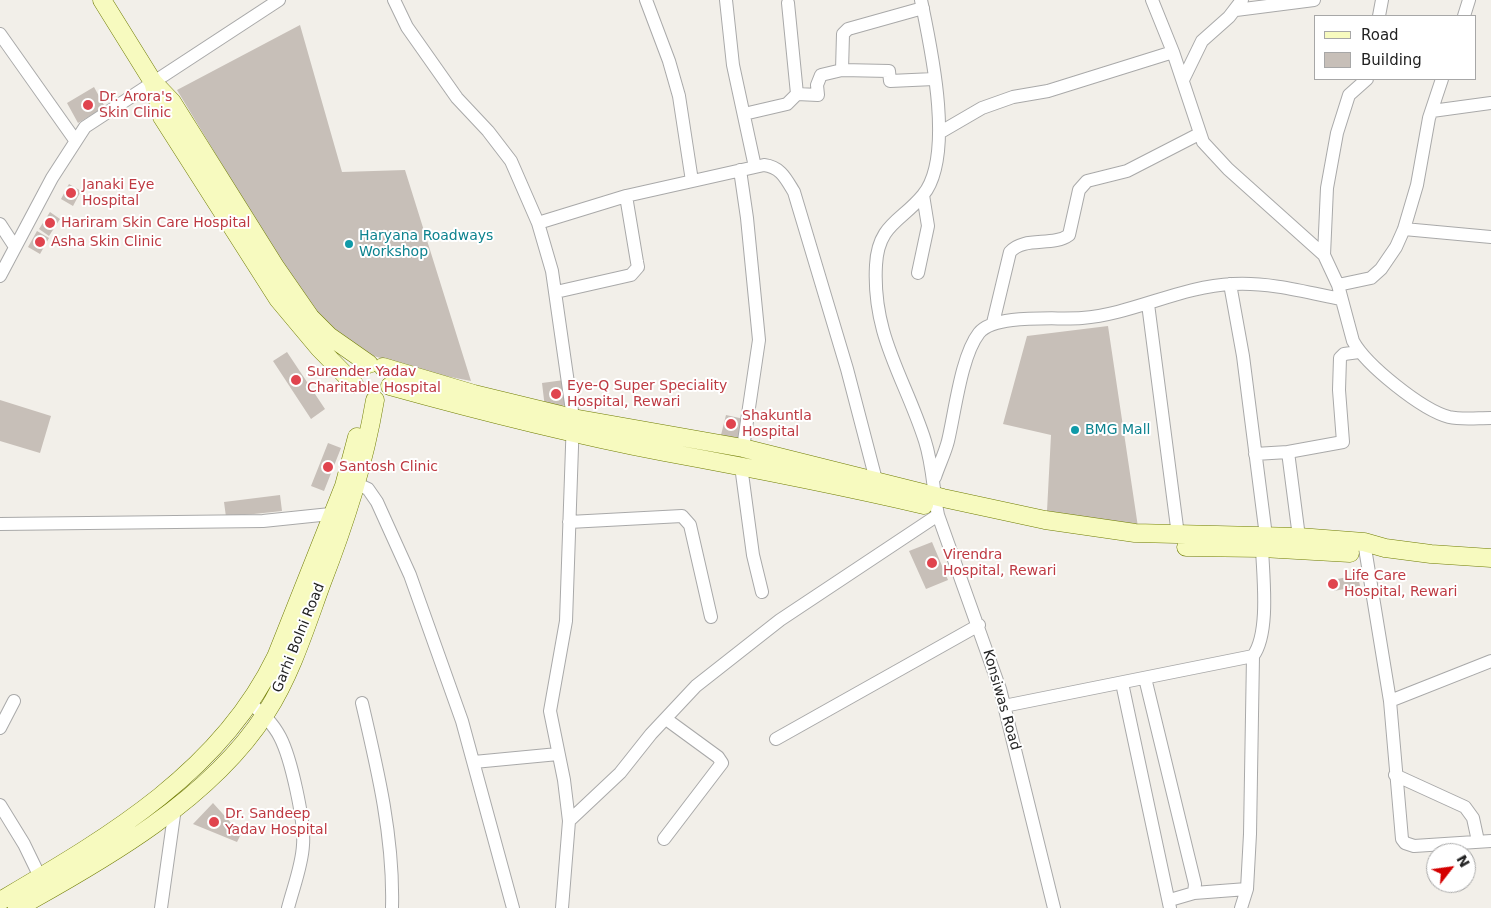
<!DOCTYPE html>
<style>
body{margin:0}
#map{position:relative;width:1491px;height:908px;overflow:hidden;background:#f2efe9;font-family:"DejaVu Sans",sans-serif}
canvas{display:block}
.legend{position:absolute;left:1314px;top:15px;width:162px;height:65px;box-sizing:border-box;background:#fff;border:1px solid #a7a7a7;margin:0;padding:6px 9px;list-style:none;font-size:15px;color:#222}
.legend li{display:flex;align-items:center;gap:10px;height:25px}
.legend b{width:25px;border:1px solid #a7a7a7}
.north{position:absolute;left:1426px;top:843px;width:50px;height:50px;box-sizing:border-box;background:#fff;border:1px solid #a7a7a7;border-radius:50%;rotate:60deg;font-size:14px;font-weight:700;line-height:20px;text-align:center;color:#222}
.north::after{content:'';display:block;margin:auto;width:18px;height:22px;background:#d40000;clip-path:polygon(50% 0,100% 100%,50% 72%,0 100%)}
</style>
<div id="map">
<canvas width="1491" height="908"></canvas>
<ul class="legend">
<li><b style="height:6px;background:#f7fabf"></b>Road</li>
<li><b style="height:14px;background:#c7bfb8"></b>Building</li>
</ul>
<div class="north">N</div>
</div>
<script>
const c = document.querySelector('canvas').getContext('2d');
c.lineJoin = 'round';
function paint(path, color) {
  c.fillStyle = color;
  c.fill(path, 'evenodd');
}
function strokePath(path, color, width, dash) {
  c.strokeStyle = color;
  c.lineWidth = width;
  c.lineCap = dash ? 'butt' : 'round';
  c.setLineDash(dash || []);
  c.stroke(path);
}
function write(font, color, halo, rows, align = 'center') {
  c.font = font + ' "DejaVu Sans",sans-serif';
  c.lineWidth = 4;
  c.setLineDash([]);
  c.textBaseline = 'middle';
  c.strokeStyle = halo;
  c.fillStyle = color;
  for (const [text, x, y, turn = 0] of rows) {
    c.save();
    c.translate(x, y);
    c.rotate((+turn || 0) * Math.PI / 180);
    c.textAlign = isNaN(turn) ? turn : align;
    if (halo) c.strokeText(text, 0, 0);
    c.fillText(text, 0, 0);
    c.restore();
  }
}
paint(new Path2D(`
 M300 25 342 172 405 170 471 381 435 374 353 350 314 317 177 90Z
 M94 87 105 107 78 123 67 103Z
 M69 184 81 191 73 206 61 199Z
 M50 212 60 219 49 236 39 229Z
 M37 231 49 238 40 254 28 247Z
 M1108 326 1138 527 1047 511 1051 435 1003 424 1027 336Z
 M287 352 325 409 311 419 273 361Z
 M564 380 568 405 545 408 542 383Z
 M0 400 51 416 40 453 0 441Z
 M726 415 744 419 737 444 720 439Z
 M328 443 341 448 324 491 311 486Z
 M280 495 282 511 226 517 224 502Z
 M932 542 948 580 926 589 909 551Z
 M1358 575 1360 586 1334 591 1332 580Z
 M213 803 241 834 237 842 193 824Z`), '#c7bfb8');
const street = new Path2D(`
 M394 0 407 27 457 98 488 131 511 161 538 223 552 271 573 418 566 621 550 711 564 780 569 821 562 908
 M646 0 669 61 679 96 692 181
 M726 0 733 65 755 167
 M921 0C931 48 955 156 923 195 902 221 878 224 876 265 872 336 905 378 925 441 933 466 933 490 938 515L1000 689 1054 908
 M1152 0 1173 52 1203 142 1228 169 1324 255 1338 285 1353 341C1366 365 1422 410 1449 417 1462 420 1477 418 1491 418
 M1236 10 1314 0
 M1379 16 1382 0
 M1464 16 1469 0
 M0 34 75 140
 M842 70 889 71 890 81 934 79
 M1183 80 1202 41 1229 17 1242 0
 M797 94 818 95 817 85 821 75 842 70 843 34 848 29 923 8
 M1432 111 1491 103
 M744 114 787 104 797 94 788 3
 M939 133 982 108 1013 97 1048 91 1173 52
 M740 170 747 218 759 340 743 448
 M538 223 626 196 764 165C781 167 786 179 794 192L847 369 876 480
 M0 224 15 247
 M1404 229 1491 237
 M1324 255 1327 188 1337 133 1349 95 1367 79
 M918 273 928 226 923 195
 M0 276 52 178 85 127 279 0
 M1230 284 1243 356 1266 536
 M1338 285 1371 278 1381 269 1396 247 1404 229 1417 185 1429 118 1442 79
 M556 292 631 275 638 267 637 262 626 196
 M1148 304 1178 535
 M993 323 1010 252C1024 236 1053 247 1069 235L1079 190 1087 181 1127 171 1199 134
 M1255 454 1288 452
 M741 466 753 555 762 592
 M935 477C939 465 945 453 948 441 955 412 961 356 979 333 995 313 1057 320 1082 318 1133 314 1181 286 1233 284 1269 282 1306 292 1341 299
 M348 480 368 489 377 502 410 575 462 721 513 908
 M569 522 682 516 690 525 711 617
 M0 524 263 521 340 513
 M1299 537 1288 452 1343 442 1339 390 1340 358 1344 354 1359 352
 M1364 542 1390 701 1402 839 1405 843 1414 846 1491 841
 M1145 678 1195 884 1194 893 1170 900
 M1122 683 1170 908
 M1390 701 1491 661
 M250 703C262 713 273 723 280 737 291 758 305 821 303 845 302 866 293 888 288 908
 M362 703C378 771 394 839 392 908
 M1004 706 1253 656C1270 633 1263 576 1262 548
 M0 728 14 701
 M776 739 979 625
 M474 762 558 754
 M1395 775 1465 807 1473 818 1478 841
 M0 805 24 844 40 877
 M569 821 620 773 651 734 696 686 780 620 938 515
 M664 839 722 763 718 757 666 719
 M1194 893 1247 889
 M161 908 175 808
 M1241 908 1247 889 1250 834 1253 656`);
const secondary = new Path2D(`
 M102 0 153 82 172 102 276 268 310 317 329 336 369 364
 M154 85 162 117 278 299 319 348 354 384
 M383 367 474 394 573 418 743 448 943 498 1045 520 1135 533 1299 537 1364 542 1385 548 1431 554 1491 558
 M390 386C480 411 572 434 664 452 751 468 838 485 924 505
 M1186 547 1262 548 1350 553
 M0 901C107 838 220 773 276 657L344 486 357 437
 M17 908C104 860 211 799 266 713 291 674 305 629 321 585 345 523 364 465 375 400`);
strokePath(street, '#a9a9a9', 14);
strokePath(secondary, '#707d05', 19);
strokePath(street, '#fff', 12);
strokePath(secondary, '#f7fabf', 18);
for (const [x, y, r, color] of [
 [88,105,6,"#e0444e"],
 [71,193,6,"#e0444e"],
 [50,223,6,"#e0444e"],
 [40,242,6,"#e0444e"],
 [349,244,5,"#0f9aa8"],
 [296,380,6,"#e0444e"],
 [556,394,6,"#e0444e"],
 [731,424,6,"#e0444e"],
 [1075,430,5,"#0f9aa8"],
 [328,467,6,"#e0444e"],
 [932,563,6,"#e0444e"],
 [1333,584,6,"#e0444e"],
 [214,822,6,"#e0444e"]
]) {
  const dot = new Path2D();
  dot.arc(x, y, r, 0, 2 * Math.PI);
  c.fillStyle = color;
  c.fill(dot);
  strokePath(dot, '#fff', 2);
}
write('14px', '#be3a42', '#fff', [
 ["Dr. Arora's",99,97],
 ["Skin Clinic",99,113],
 ["Janaki Eye",82,185],
 ["Hospital",82,201],
 ["Hariram Skin Care Hospital",61,223],
 ["Asha Skin Clinic",51,242],
 ["Surender Yadav",307,372],
 ["Charitable Hospital",307,388],
 ["Eye-Q Super Speciality",567,386],
 ["Hospital, Rewari",567,402],
 ["Shakuntla",742,416],
 ["Hospital",742,432],
 ["Santosh Clinic",339,467],
 ["Virendra",943,555],
 ["Hospital, Rewari",943,571],
 ["Life Care",1344,576],
 ["Hospital, Rewari",1344,592],
 ["Dr. Sandeep",225,814],
 ["Yadav Hospital",225,830]
], 'left');
write('14px', '#0d838f', '#fff', [
 ["Haryana Roadways",359,236],
 ["Workshop",359,252],
 ["BMG Mall",1085,430]
], 'left');
write('14px', '#222', '#fff', [
 ["Garhi Bolni Road",299,638,-68],
 ["Konsiwas Road",1001,700,74]
]);
</script>
